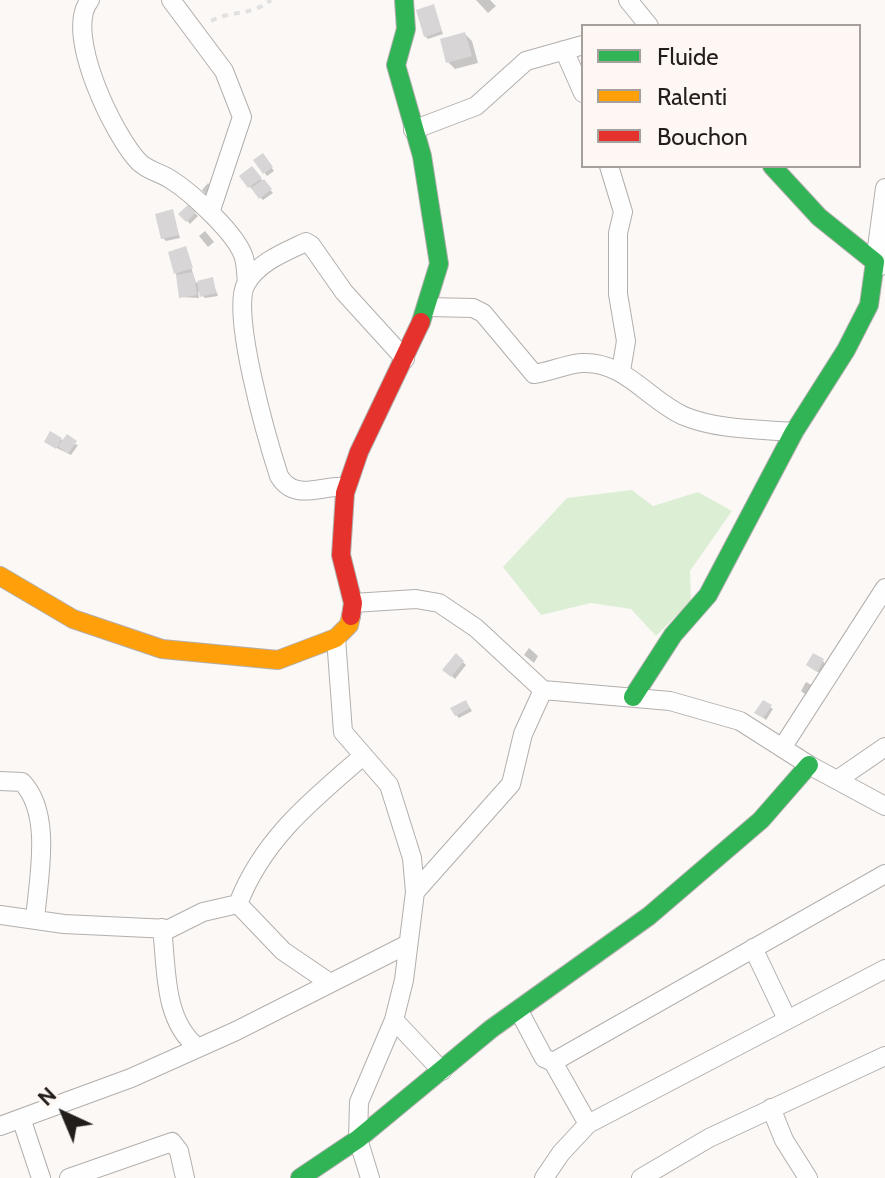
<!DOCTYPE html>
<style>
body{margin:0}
#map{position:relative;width:885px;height:1178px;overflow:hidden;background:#fbf8f6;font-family:Cabin,sans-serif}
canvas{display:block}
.legend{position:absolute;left:581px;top:24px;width:280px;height:144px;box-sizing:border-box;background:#fef7f3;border:2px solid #a6a09d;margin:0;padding:10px 14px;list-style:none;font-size:24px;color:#221e1c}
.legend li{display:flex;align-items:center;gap:16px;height:40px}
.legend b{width:40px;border:2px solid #a6a09d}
.north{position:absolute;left:24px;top:1074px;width:80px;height:80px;-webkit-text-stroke:6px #fef7f3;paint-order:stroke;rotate:316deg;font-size:22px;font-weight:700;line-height:32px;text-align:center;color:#221e1c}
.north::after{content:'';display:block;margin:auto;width:28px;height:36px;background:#221e1c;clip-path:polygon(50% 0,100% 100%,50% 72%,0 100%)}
</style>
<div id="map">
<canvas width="885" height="1178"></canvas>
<ul class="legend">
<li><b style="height:10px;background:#30b455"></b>Fluide</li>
<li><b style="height:10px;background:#ff9f0a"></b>Ralenti</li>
<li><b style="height:10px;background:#e5322d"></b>Bouchon</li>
</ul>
<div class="north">N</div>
</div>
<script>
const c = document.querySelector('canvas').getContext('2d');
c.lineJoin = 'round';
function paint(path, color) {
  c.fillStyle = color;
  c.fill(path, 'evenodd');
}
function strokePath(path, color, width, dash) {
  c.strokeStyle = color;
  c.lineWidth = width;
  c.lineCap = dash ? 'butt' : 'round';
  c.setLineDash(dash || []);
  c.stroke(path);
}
paint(new Path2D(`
 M632 490 653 506 698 492 732 511 690 571 691 601 656 636 631 609 591 603 541 615 503 567 567 498Z`), '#dcefd4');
paint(new Path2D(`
 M476 0H490L496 6 488 13Z
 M433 7 443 34 428 39 425 36Z
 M465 34 472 41 478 63 455 69 448 62Z
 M265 158 274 171 267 176 256 161Z
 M252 169 273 193 263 200 250 187Z
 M208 183 217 193 210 199 202 190Z
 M189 207 198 216 190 224 181 214Z
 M172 212 180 238 166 241 163 238Z
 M205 231 214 242 208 247 199 236Z
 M185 248 196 283 212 280 218 296 205 298 198 291 199 298 181 297 176 273Z
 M51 434 64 441 78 445 71 455 49 444Z
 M529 648 538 656 534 663 524 655Z
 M456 656 466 665 455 679 445 670Z
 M823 661 825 664 820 673 811 668Z
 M806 682 815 687 811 699 801 691Z
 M468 705 472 711 459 718 456 715Z
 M770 707 773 709 766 720 760 715Z`), '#0003');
paint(new Path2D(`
 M434 4 442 31 424 37 416 10Z
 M465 32 472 56 446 63 440 39Z
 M263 153 273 167 263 174 253 160Z
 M252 166 262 178 248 188 239 176Z
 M264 179 272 189 259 199 251 188Z
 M189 204 196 212 186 222 178 214Z
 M173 209 179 235 161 239 155 214Z
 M186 246 193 268 174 274 168 252Z
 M193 272 197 295 179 298 176 275Z
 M213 277 216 293 200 297 197 281Z
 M50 431 62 438 56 449 44 442Z
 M67 434 77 441 68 454 58 446Z
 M456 653 464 661 451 677 442 670Z
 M813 653 824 659 817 672 806 665Z
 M466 700 470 708 455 716 450 708Z
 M763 700 772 705 763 718 754 713Z`), '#d7d5d6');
const street = new Path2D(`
 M90 0C63 32 114 136 139 162 147 170 160 173 170 179 191 192 238 235 244 258 246 265 246 274 247 282
 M171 0 224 71 242 117 211 210
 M628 0 649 26
 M564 50 583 93
 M413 130 476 106 526 61 583 45
 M609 166 623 212 618 233V294L626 341 621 371
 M881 266 875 262 885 188
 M428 307 473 308 483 313 534 374C550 372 566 364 582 363 625 361 648 400 684 416 718 430 758 429 794 432
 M347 487C322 484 295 503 279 476 268 442 230 312 246 284 258 262 285 252 306 242L311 245 344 292 405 359
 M353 603 416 599 439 603 476 628 543 690 670 701 740 721 809 765 885 806
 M336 638 343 732 389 785 412 858 415 892 404 980 394 1020 359 1102 358 1139 370 1178
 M782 748 885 588
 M837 780 885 747
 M0 781 22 782C53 814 38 880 35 920
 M415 892 511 784 523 734 543 690
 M238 904C263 839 312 800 363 756
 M0 915 64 924 169 929 203 912 238 904 283 951 330 983
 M162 928C167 970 163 1020 198 1048
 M753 948 787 1019
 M519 1011 544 1058 553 1062 885 874
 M394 1020 442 1071
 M553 1062 588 1124
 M771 1108 784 1140 808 1178
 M22 1121 41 1178
 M0 1126 131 1078 236 1031 408 944
 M69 1178 172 1142 179 1151 185 1178
 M544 1178 561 1153 588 1124 885 969
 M641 1178 709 1138 885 1056`);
const fast = new Path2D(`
 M404 0 406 29 396 65 422 156 439 264 421 322
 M633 697 673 635 708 595 794 432 846 350 869 305 875 262 819 217 772 166
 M300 1178 358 1139 491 1029 649 916 761 820 809 765`);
const slow = new Path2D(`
 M0 576 73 619 162 649 278 660 336 638 349 625 351 616`);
const jam = new Path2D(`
 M351 616 353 603 341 555 345 493 359 452 421 322`);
strokePath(street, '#b2afad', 20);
strokePath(fast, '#b2afad', 20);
strokePath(slow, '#b2afad', 20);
strokePath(jam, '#b2afad', 20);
strokePath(new Path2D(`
 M211 21C234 9 250 17 271 0`), '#e2e1e1', 4, [6, 6]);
strokePath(street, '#fefefe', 18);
strokePath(fast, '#30b455', 18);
strokePath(slow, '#ff9f0a', 18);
strokePath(jam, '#e5322d', 18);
</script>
